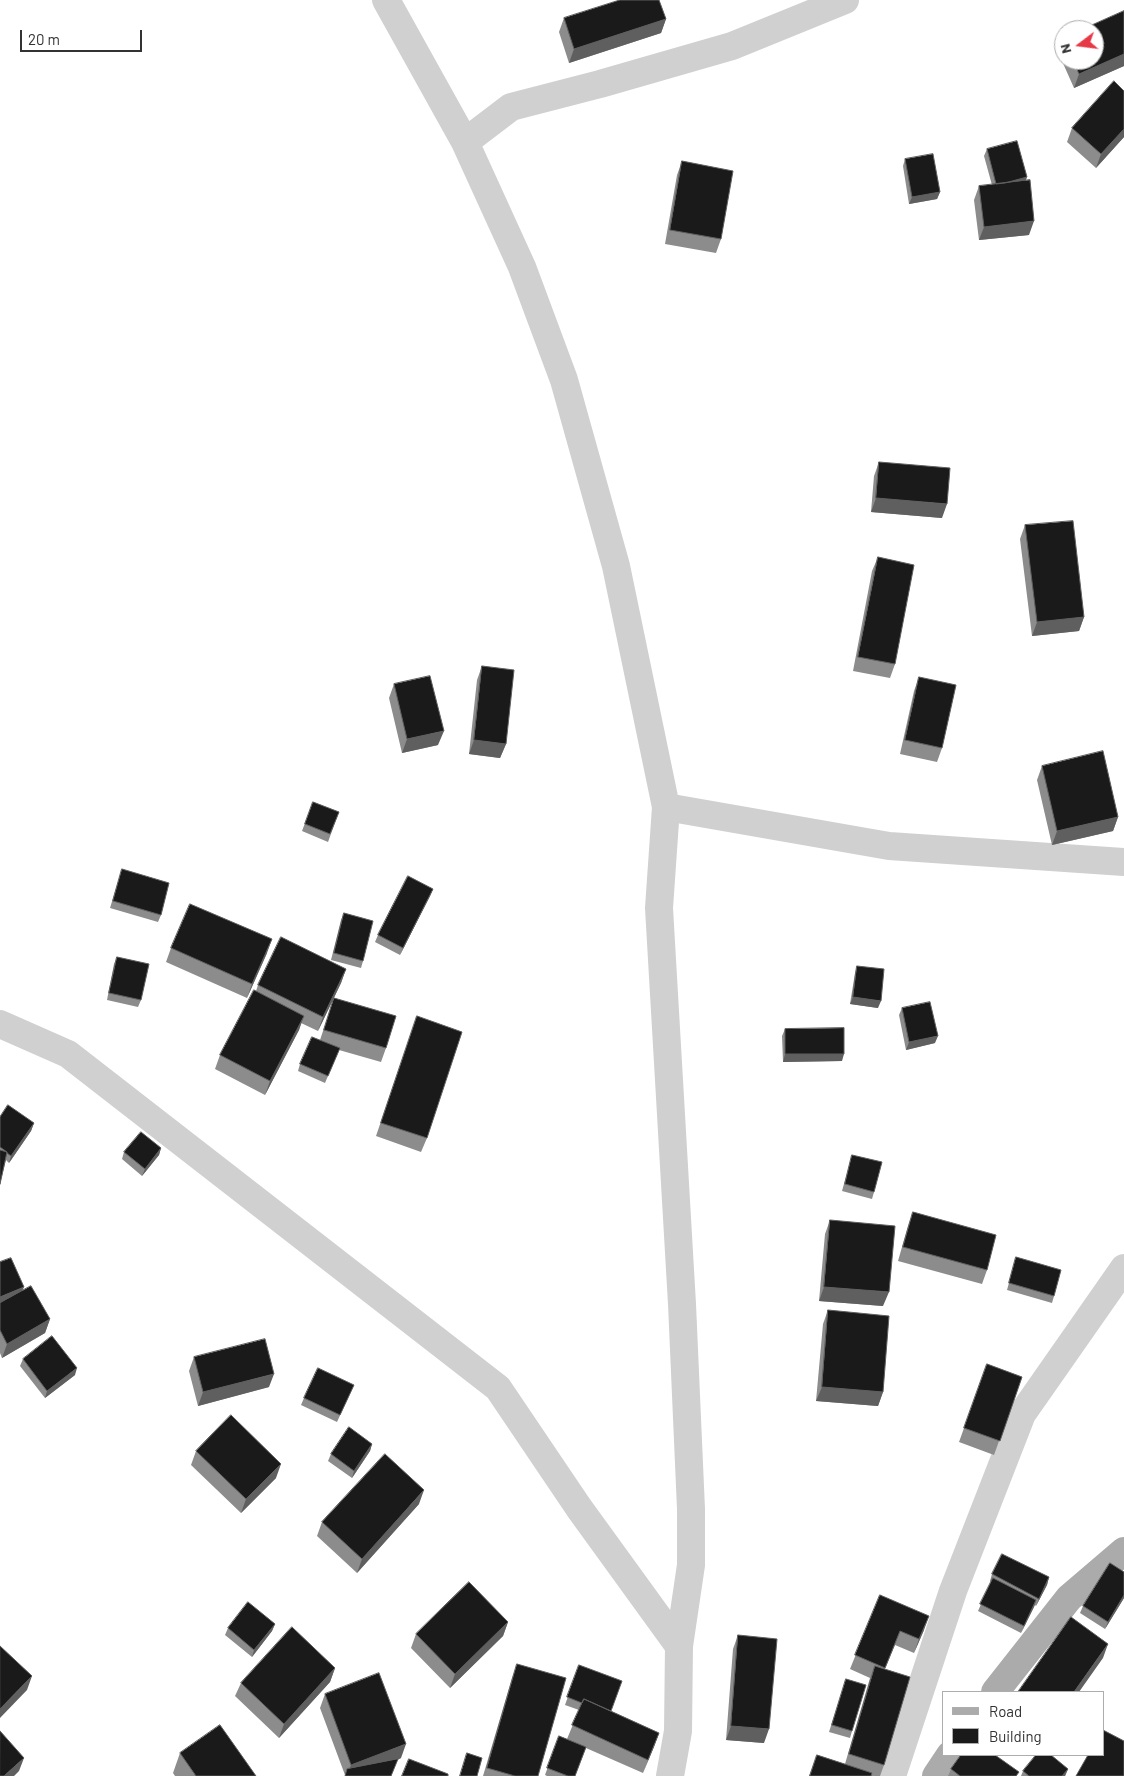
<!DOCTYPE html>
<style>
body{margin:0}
#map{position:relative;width:1124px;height:1776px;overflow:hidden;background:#fff;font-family:Barlow,sans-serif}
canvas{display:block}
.legend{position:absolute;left:942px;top:1691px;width:162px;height:65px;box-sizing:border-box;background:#fff;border:1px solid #adadad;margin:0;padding:6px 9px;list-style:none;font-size:15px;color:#333}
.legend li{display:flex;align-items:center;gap:10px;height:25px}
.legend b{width:25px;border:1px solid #adadad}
.north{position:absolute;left:1054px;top:20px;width:50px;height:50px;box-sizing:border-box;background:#fff;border:1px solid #adadad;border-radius:50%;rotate:255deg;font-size:14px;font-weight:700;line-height:20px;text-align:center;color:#333}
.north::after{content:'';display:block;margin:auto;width:18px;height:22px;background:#e63946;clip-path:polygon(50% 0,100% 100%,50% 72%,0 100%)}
.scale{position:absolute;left:20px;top:30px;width:122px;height:22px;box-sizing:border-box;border:2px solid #333;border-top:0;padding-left:6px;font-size:15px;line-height:18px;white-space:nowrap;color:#333;-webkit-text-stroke:4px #fff;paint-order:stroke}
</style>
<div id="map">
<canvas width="1124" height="1776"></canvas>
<ul class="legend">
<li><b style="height:6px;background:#ababab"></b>Road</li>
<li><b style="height:14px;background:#1a1a1a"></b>Building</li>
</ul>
<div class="north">N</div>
<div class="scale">20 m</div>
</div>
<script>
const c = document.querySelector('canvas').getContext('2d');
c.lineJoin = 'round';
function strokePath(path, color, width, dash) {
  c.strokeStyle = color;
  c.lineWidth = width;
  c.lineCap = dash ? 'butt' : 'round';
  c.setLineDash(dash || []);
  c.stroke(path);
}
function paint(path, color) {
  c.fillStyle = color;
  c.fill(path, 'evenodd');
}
strokePath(new Path2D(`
 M386 0 465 142 522 267 564 380 616 566 666 807 659 908 682 1304 691 1509V1565L679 1646 678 1731 670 1776
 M465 142 511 107 600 84 732 46 845 0
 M666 807 889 846 1124 862
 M0 1024 68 1054 498 1388 579 1508 679 1646
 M892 1776 953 1591 1022 1414 1124 1268`), '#d0d0d0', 28);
strokePath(new Path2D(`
 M995 1692 1069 1598 1124 1551
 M936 1776 950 1755`), '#ababab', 28);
paint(new Path2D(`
 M1124 11V66L1074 88 1058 52 1063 38 1064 37V60H1094V30H1081Z
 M564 18 666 19 661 33 569 63 559 32Z
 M1124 91V137L1096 168 1067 142 1072 128Z
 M987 149 1027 177 1025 181 1029 235 979 240 974 200 979 186 992 185 984 156Z
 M905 159 940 192 937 199 909 204 903 166Z
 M682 161 721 239 716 253 665 244 677 175Z
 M879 462 942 518 871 512 874 476Z
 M1025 525 1084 617 1079 631 1032 636 1020 539Z
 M878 557 895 664 890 678 853 671 872 571Z
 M482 666 506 744 500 758 469 754 477 680Z
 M919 677 942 748 937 762 900 754 914 691Z
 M394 684 438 745 402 753 389 698Z
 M1042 766 1118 817 1113 831 1052 845 1037 780Z
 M313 802 339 812 328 842 302 831Z
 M122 869 161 915 158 922 110 908Z
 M433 889 430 896 400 955 375 942 378 935Z
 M344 913 363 961 361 968 331 960 341 920Z
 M171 948 267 953 247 998 166 962Z
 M117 957 141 1000 138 1007 107 1000 114 964Z
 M857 966 878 1008 850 1004 855 973Z
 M346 969 341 983 318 1031 301 1023 299 1030 265 1095 215 1069 220 1055 256 991 258 985Z
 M334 998 386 1048 381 1062 339 1050 325 1083 298 1071 300 1064 320 1040Z
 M902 1008 935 1043 906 1050 899 1015Z
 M417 1016 427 1138 421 1152 376 1136Z
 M785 1029 842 1061 783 1062 782 1036Z
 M0 1117 34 1123 31 1131 9 1163 6 1160 0 1184Z
 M161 1148 159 1155 142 1176 122 1159 124 1152Z
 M852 1155 874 1192 872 1199 842 1191Z
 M913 1212 987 1270 982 1284 898 1261 908 1226Z
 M830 1220 883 1306 819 1301 825 1234Z
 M1016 1257 1054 1296 1052 1303 1007 1290Z
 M22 1291 50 1319 45 1333 2 1358 0 1353V1303Z
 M828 1310 883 1392 878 1406 816 1401 823 1324Z
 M194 1357 269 1387 198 1406 189 1371Z
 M23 1359 75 1375 45 1398 20 1366Z
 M987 1364 1022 1377 994 1455 959 1442Z
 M354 1385 337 1422 301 1405 304 1398Z
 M372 1444 370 1451 352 1478 328 1461 331 1454Z
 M196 1451 276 1478 241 1513 191 1465Z
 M419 1504 357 1573 317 1536 322 1522Z
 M1124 1572V1598L1105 1629 1080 1613 1083 1606Z
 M992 1574 1049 1577 1047 1585 1036 1606 1035 1605 1021 1633 978 1611 991 1582 990 1581Z
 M880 1595 924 1630 914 1653 895 1645 885 1669 884 1765 880 1776H809L817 1755 845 1764 870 1678 850 1669Z
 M508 1622 503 1636 450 1688 411 1648 416 1634Z
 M275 1624 272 1631 252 1657 225 1635 228 1628Z
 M738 1635 764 1743 726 1740 733 1649Z
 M517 1664 538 1776H483L512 1678Z
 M579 1665 611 1711 659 1733 643 1773 586 1748 575 1776H547L545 1775 559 1736 567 1739 579 1710 565 1705Z
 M335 1668 330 1682 279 1738 235 1696 241 1683Z
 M846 1679 852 1731 850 1738 829 1732Z
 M325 1694 401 1758 397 1760 391 1776H345V1775L320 1708Z
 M180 1753 256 1776H175L173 1773Z
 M951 1769 1018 1776H948Z
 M1068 1769 1065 1776H1021L1023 1771Z`), '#8c8c8c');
paint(new Path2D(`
 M666 19 661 33 569 63 574 49Z
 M1124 54V66L1074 88 1079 74Z
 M1124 129V137L1096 168 1101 154Z
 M1027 177 1024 185H996Z
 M940 192 937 199 909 204 912 197Z
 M1034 221 1029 235 979 240 984 227Z
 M876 498 947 504 942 518 871 512Z
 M1084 617 1079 631 1032 636 1037 622Z
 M444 731 438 745 402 753 407 739Z
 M474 740 506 744 500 758 469 754Z
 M1118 817 1113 831 1052 845 1057 831Z
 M433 889 430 896 400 955 403 948Z
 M272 939 267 953 247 998 252 984Z
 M346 969 341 983 318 1031 323 1017Z
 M853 997 881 1001 878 1008 850 1004Z
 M304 1016 299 1030 265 1095 270 1081Z
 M938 1036 935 1043 906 1050 909 1042Z
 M785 1054H844L842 1061 783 1062Z
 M34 1123 31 1131 9 1163 11 1156Z
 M161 1148 159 1155 142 1176 145 1169Z
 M24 1287 21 1294 0 1303V1297Z
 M824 1287 889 1292 883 1306 819 1301Z
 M50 1319 45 1333 2 1358 7 1344Z
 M77 1368 75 1375 45 1398 47 1391Z
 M274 1374 269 1387 198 1406 203 1392Z
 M822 1387 883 1392 878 1406 816 1401Z
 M372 1444 370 1451 352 1478 354 1471Z
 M281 1464 276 1478 241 1513 246 1499Z
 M424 1490 419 1504 357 1573 362 1559Z
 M1049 1577 1047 1585 1036 1606 1039 1599Z
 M1124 1595V1598L1105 1629 1108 1622Z
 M1036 1600 1034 1607 1021 1633 1024 1626Z
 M929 1616 924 1630 914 1653 919 1639Z
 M508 1622 503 1636 450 1688 455 1674Z
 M275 1624 272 1631 252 1657 254 1650Z
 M1108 1644 1103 1658 1079 1692H1074Z
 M335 1668 330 1682 279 1738 284 1724Z
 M32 1676 27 1690 0 1718V1709Z
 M731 1726 769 1729 764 1743 726 1740Z
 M659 1733 654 1747 643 1773 648 1760Z
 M406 1744 401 1758 397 1760 391 1776H347L351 1765Z
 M24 1758 19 1771 14 1776H4Z
 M1068 1769 1065 1776H1062Z`), '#5f5f5f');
const building = new Path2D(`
 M620 0H659L666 19 574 49 564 18Z
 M1124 11V54L1079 74 1073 60H1094V30H1081Z
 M1114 81 1124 91V129L1101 154 1072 128Z
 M1017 141 1027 177 1005 183 996 184 987 149Z
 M933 154 940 192 912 197 905 159Z
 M682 161 733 171 721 239 670 230Z
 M1030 180 1034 221 984 227 979 186Z
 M879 462 950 468 947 504 876 498Z
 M1073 521 1084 617 1037 622 1025 525Z
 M878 557 914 565 895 664 858 657Z
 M482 666 514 670 506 744 474 740Z
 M430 676 444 731 407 739 394 684Z
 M919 677 956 685 942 748 905 740Z
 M1103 751 1118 817 1057 831 1042 766Z
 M313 802 339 812 330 834 305 824Z
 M122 869 169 883 161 915 113 901Z
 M408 876 433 889 403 948 378 935Z
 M190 904 272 939 252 984 171 948Z
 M344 913 373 921 363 961 334 953Z
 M281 937 346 969 323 1017 258 985Z
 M117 957 149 964 141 1000 109 993Z
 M857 966 884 969 881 1001 853 997Z
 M254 990 304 1016 270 1081 220 1055Z
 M334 998 396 1016 386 1048 324 1030Z
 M930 1002 938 1036 909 1042 902 1008Z
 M417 1016 462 1032 427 1138 381 1123Z
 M844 1028V1054H785V1029Z
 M312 1037 340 1048 328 1076 300 1064Z
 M8 1105 34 1123 11 1156 7 1153V1152L0 1147V1117Z
 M141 1132 161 1148 145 1169 124 1152Z
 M0 1150 7 1152 0 1184Z
 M852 1155 882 1162 874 1192 845 1184Z
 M913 1212 996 1235 987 1270 903 1247Z
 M830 1220 895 1226 889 1292 824 1287Z
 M1016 1257 1061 1270 1054 1296 1009 1283Z
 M11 1258 24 1287 0 1297V1262Z
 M31 1286 50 1319 7 1344 0 1330V1303Z
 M828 1310 889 1316 883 1392 822 1387Z
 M52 1336 77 1368 47 1391 23 1359Z
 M265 1339 274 1374 203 1392 194 1357Z
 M987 1364 1022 1377 1000 1441 964 1428Z
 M318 1368 354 1385 340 1415 304 1398Z
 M231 1415 281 1464 246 1499 196 1451Z
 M349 1427 372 1444 354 1471 331 1454Z
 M385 1454 424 1490 362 1559 322 1522Z
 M1002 1554 1049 1577 1039 1599 992 1574Z
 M1110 1563 1124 1572V1595L1108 1622 1083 1606Z
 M993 1578 1036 1600 1024 1626 980 1604Z
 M469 1582 508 1622 455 1674 416 1634Z
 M880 1595 929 1616 919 1639 900 1631 885 1668 855 1655Z
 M248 1602 275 1624 254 1650 228 1628Z
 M1071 1617 1108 1644 1074 1692H1018Z
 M292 1627 335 1668 284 1724 241 1683Z
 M738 1635 777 1639 769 1729 731 1726Z
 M0 1646 32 1676 0 1709Z
 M517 1664 566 1678 538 1776H515L487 1768Z
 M579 1665 622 1681 611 1711 584 1699 582 1703 567 1697Z
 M875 1666 910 1677 884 1765 849 1754Z
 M379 1673 406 1744 351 1765 325 1694Z
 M846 1679 866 1685 852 1731 832 1725Z
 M584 1699 659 1733 648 1760 572 1725Z
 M220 1725 256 1776H196L180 1753Z
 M1103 1730 1124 1741V1776H1076L1088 1755H1103Z
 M0 1731 24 1758 4 1776H0Z
 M559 1736 586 1747 575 1776H568L547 1768Z
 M467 1753 482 1758 477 1776H460Z
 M817 1755 872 1773 871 1776H810Z
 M961 1755H995L1019 1772 1016 1776H960L951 1769Z
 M1036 1755H1051L1068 1769 1062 1776H1029L1023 1771Z
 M398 1759 391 1776H345L347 1769Z
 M409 1759 448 1774V1776H402Z`);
paint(building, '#1a1a1a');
strokePath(building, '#5f5f5f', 1);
</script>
